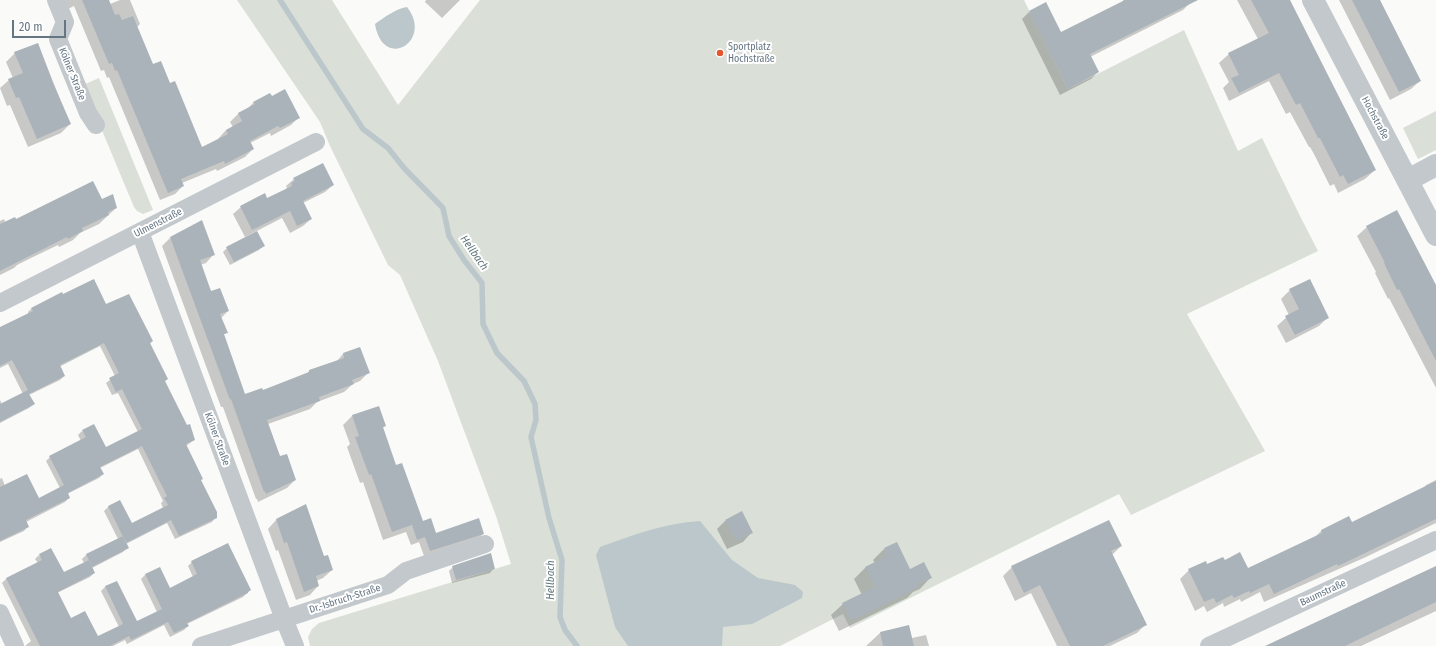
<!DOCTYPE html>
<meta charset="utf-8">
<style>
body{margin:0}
#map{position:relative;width:1436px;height:646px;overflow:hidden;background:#fafaf8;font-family:"Fira Sans Condensed",sans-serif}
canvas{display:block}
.scale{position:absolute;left:12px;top:20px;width:54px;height:18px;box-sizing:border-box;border:2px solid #657683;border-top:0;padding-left:5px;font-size:12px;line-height:14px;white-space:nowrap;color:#657683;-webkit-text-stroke:3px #fff;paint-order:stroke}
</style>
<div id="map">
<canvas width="1436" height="646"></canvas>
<div class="scale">20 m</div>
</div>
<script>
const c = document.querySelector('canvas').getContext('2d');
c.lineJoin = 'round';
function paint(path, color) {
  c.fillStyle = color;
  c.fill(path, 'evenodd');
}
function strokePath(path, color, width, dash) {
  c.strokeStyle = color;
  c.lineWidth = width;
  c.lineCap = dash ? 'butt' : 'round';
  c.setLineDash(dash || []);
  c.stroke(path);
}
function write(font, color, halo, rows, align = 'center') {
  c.font = font + ' "Fira Sans Condensed",sans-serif';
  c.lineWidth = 4;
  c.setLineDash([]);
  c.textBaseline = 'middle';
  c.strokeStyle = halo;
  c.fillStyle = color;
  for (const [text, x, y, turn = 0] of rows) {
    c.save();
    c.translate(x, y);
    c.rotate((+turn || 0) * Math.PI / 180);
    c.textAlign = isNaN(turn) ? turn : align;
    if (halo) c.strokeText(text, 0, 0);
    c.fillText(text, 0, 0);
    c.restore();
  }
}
paint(new Path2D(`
 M237 0H332L398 105 480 0H1024L1068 89 1184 30 1238 151 1262 138 1300 216 1318 251 1187 314 1265 451 1131 515 1119 494 850 628 843 614 780 646H310L308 637 312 629 319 623 511 564 496 516 438 361 400 275 388 265 330 146 320 122Z
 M99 78 153 210 143 214 137 211 134 207 83 85Z
 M1436 111V150L1418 159 1403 128Z`), '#dadfd7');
paint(new Path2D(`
 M407 7C434 41 383 72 375 24 385 17 395 9 407 7Z
 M700 521 732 560 758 578 795 585 803 592 802 598 752 624 723 627 722 646H628L615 627 596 555 600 547C633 535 665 523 700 521Z`), '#bbc7cb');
paint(new Path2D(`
 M60 0H97L100 8 120 0H130L140 24 137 27 152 65 170 85 201 149 219 140 218 139 226 130 233 127 230 122 239 113 248 108 254 102 272 97 299 117 291 125 271 136 270 133 250 143 253 149 245 157 217 171 216 169 182 183 183 186 175 194 160 200 109 77 107 78 104 70 101 71 74 6 66 10Z
 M426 0H460L442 18 425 2Z
 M1123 0H1189L1190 3 1183 10 1090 57 1098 72 1091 79 1060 95 1022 19 1029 12 1060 34 1123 2Z
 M1237 0H1289L1375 170 1365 179 1338 193 1334 184 1330 186 1314 154 1310 147H1309L1290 112 1286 114 1269 81 1229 101 1223 88 1229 82 1219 63 1229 54 1258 39Z
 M1339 0H1379L1420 81 1411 89 1390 100Z
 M38 44 70 124 61 133 28 147 10 105 7 106 0 88 9 80 13 78 6 62 15 53Z
 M294 179 333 185 325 192 303 203 311 219 303 226 290 233 282 218 245 237 233 214 241 207 267 200 285 190 287 188 286 186Z
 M101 200 116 208 99 224 80 233 73 240 59 247 58 245 29 259 17 265 14 268 0 275V221L4 219 5 222 15 221Z
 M1367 227 1436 287V388L1389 298 1388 299 1375 273 1376 272 1357 236Z
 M170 238 214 254 206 263 200 265 211 292 228 311 221 318 226 333 223 335 245 396 262 391 306 375 309 371 336 362 343 354 360 348 368 373 360 381 353 384 344 392 317 402 310 409 268 424 280 457 295 480 287 488 258 502 257 499H256L223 407H221L162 246Z
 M263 246 259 250 230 265 223 252 227 248Z
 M1290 290 1328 317 1319 326 1286 343 1277 326 1289 315 1281 299Z
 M62 295 106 305 152 341 150 344 164 382 194 440 186 446 216 517 212 522 175 539 167 523 126 544 127 548 123 552 92 568 94 573 90 577 57 593 70 619 97 637 119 627 101 591 105 587 116 582 137 623 157 612 141 579 145 575 159 568 170 589 193 577 188 566 192 562 250 590 243 597 187 624 188 626 184 630 170 637 164 625 127 644 125 640 113 646H25L31 641 2 583 6 579 38 563 35 559 39 555 63 574 84 563 82 559 86 555 118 539 104 511 108 507 119 501 131 524 163 508 161 503 163 501 138 449 100 468 103 474 99 478 67 494 69 498 65 502 26 522 28 526 24 531 0 542V479L2 478 5 486 38 499 60 488 46 461 50 457 81 441 78 435 82 431 106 449 138 432 118 393 112 395 106 383 115 376 100 346 59 367 64 376 60 380 29 395 34 404 29 408 0 423V400L2 404 23 394 8 364 0 368V328L28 314V312L32 308Z
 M378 407 385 426 382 428 396 466 422 521 435 534H483L477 539 424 556 419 542 411 545 406 532 383 540 363 482 360 483 347 447 350 444 343 425 352 416Z
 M1436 480V523L1366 557 1264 602 1260 592 1241 602 1240 599 1224 607 1223 603 1207 612 1204 606 1195 611 1180 579 1189 570 1224 561 1247 569 1313 539 1321 531 1349 517 1352 523 1423 489 1426 485Z
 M305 506 324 557 332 570 323 578 316 581 318 586 310 595 296 600 278 550 276 551 268 529 276 520Z
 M725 521 751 533 743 542 727 549 717 529Z
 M1121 546 1112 555 1146 624 1137 633 1110 646H1057L1031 593 1015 601 1003 576 1012 567Z
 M884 549 909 570 931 577 920 589 913 592 907 598 839 631 831 615 843 604 862 595 854 579 865 568 875 563 873 560Z
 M453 567 494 568 490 573 452 583 449 571Z
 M1436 567V611L1361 646H1267Z
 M880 633 912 638 926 635 929 646H866Z`), '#0003');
strokePath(new Path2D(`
 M280 0 363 129 388 148 404 168 443 208 449 236 464 260 482 283 483 324 497 353 524 381 535 404 536 420 531 437 549 518 562 560 560 617 565 630 577 646`), '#bbc7cb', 5.5);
paint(new Path2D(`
 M82 0H109L115 15 119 14 122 20 133 16 153 64 161 61 170 83 175 81 202 147 228 134 226 130 242 121 238 113 255 104 253 102 270 93 272 96 285 89 300 118 280 128 278 126 250 141 254 149 225 164 224 161 181 179 184 186 168 193 117 70 115 71 112 63 109 64Z
 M1125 0H1198L1090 54 1099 72 1068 89 1029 11 1046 2 1061 32Z
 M1251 0H1290L1376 170 1348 184 1343 175 1340 177 1323 144 1320 138H1318L1300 103 1296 105 1279 73 1239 93 1231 78 1239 75 1228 53 1269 33Z
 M1352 0H1380L1421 81 1399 92Z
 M38 43 53 83 71 124 37 139 19 97 16 98 8 79 23 73 14 52Z
 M323 163 334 185 303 201 312 219 297 226 290 211 252 230 240 206 265 193 267 198 292 186 291 183 295 181 293 178Z
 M93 181 102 199 113 194 117 208 108 212 109 215 82 228 83 231 68 239 67 237 0 271V224L15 217 16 219Z
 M1397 210 1436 285V361L1399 289 1397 290 1384 263H1385L1366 226Z
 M202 220 215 255 200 260 211 291 220 288 229 311 220 314 228 333 224 334 245 394 262 388 263 390 309 372V370L344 358 343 353 360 347 370 373 352 380 354 384 319 397 320 401 267 420 280 456 287 454 296 480 266 494 265 491 264 492 231 399 230 400 170 237Z
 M257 231 265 246 234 262 226 247Z
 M94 279 106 304 129 294 153 341 150 343 168 379 165 381 187 425 190 424 195 440 186 444 203 479 201 480 217 512V518L179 536 171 520 126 543 108 506 120 500 132 523 168 505 164 498 167 496 142 446 100 467 104 474 68 493 70 498 26 520 29 527 0 541V487L27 474 39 498 64 485 49 456 86 437 82 430 94 424 106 447 142 429 122 389 116 392 109 378 119 373 104 343 60 365 65 376 29 394 35 404 0 422V404L28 390 12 360 0 366V327L33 311 31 308 62 292 63 294Z
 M1310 279 1329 318 1295 335 1285 316 1299 309 1289 289Z
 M379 406 386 426 383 427 396 465 402 463 423 521 392 532 371 474 369 475 355 437 359 436 352 415Z
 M1436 481V519L1338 566 1337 564 1274 594 1269 584 1250 593 1249 591 1234 598 1232 595 1216 603 1214 598 1204 602 1188 569 1206 561 1207 564 1223 557 1225 560 1240 552 1248 568 1322 533 1321 530 1349 516 1352 522Z
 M306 504 324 556 328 555 333 570 316 576 319 586 304 592 287 542 284 543 276 519Z
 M742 511 753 533 736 541 725 520Z
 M431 518 436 533 479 518 484 534 430 551 425 537 417 540 412 525Z
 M1109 520 1122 546 1111 551 1147 625 1103 646H1070L1040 585 1024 593 1011 566Z
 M123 536 129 548 92 567 86 554Z
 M897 542 910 569 924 562 932 578 918 584 919 587 851 621 842 603 875 587 865 567 887 556 884 548Z
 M228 543 251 590 248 592V593L187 623 189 626 174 633 168 622 131 640 129 636 110 646H40L6 578 42 560 39 554 51 548 64 572 89 560 95 573 58 592 71 618 85 611 98 636 123 624 105 586 117 581 137 621 162 609 145 574 160 567 170 588 197 574 191 561Z
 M491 553 495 569 456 580 452 566Z
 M1436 566V602L1345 646H1265Z
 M909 625 914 646H883L880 632Z`), '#aab3b9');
strokePath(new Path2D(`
 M56 0 65 22 58 39 88 113 96 125
 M140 232 284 619 295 646
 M0 303 316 142
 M0 613 15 646
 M201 646 388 585 406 571 485 544
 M1209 646 1436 540`), '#c3c8cc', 18);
strokePath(new Path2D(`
 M1313 0 1436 235
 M1408 180 1436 165`), '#c3c8cc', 22);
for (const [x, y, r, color] of [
 [720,53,4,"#e4572e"]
]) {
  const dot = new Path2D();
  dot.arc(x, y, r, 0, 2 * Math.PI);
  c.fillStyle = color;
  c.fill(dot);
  strokePath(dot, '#fff', 1.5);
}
write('10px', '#657683', '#fff', [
 ["Sportplatz",728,47],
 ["Hochstraße",728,59]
], 'left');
write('10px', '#657683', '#fff', [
 ["Kölner Straße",72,74,68],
 ["Hochstraße",1375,118,62],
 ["Ulmenstraße",158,223,-27],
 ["Kölner Straße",217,439,70],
 ["Baumstraße",1323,593,-25],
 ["Dr.-Isbruch-Straße",345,599,-18]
]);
write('italic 11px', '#60757c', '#fff', [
 ["Hellbach",474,253,55],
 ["Hellbach",551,580,-90]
]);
</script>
